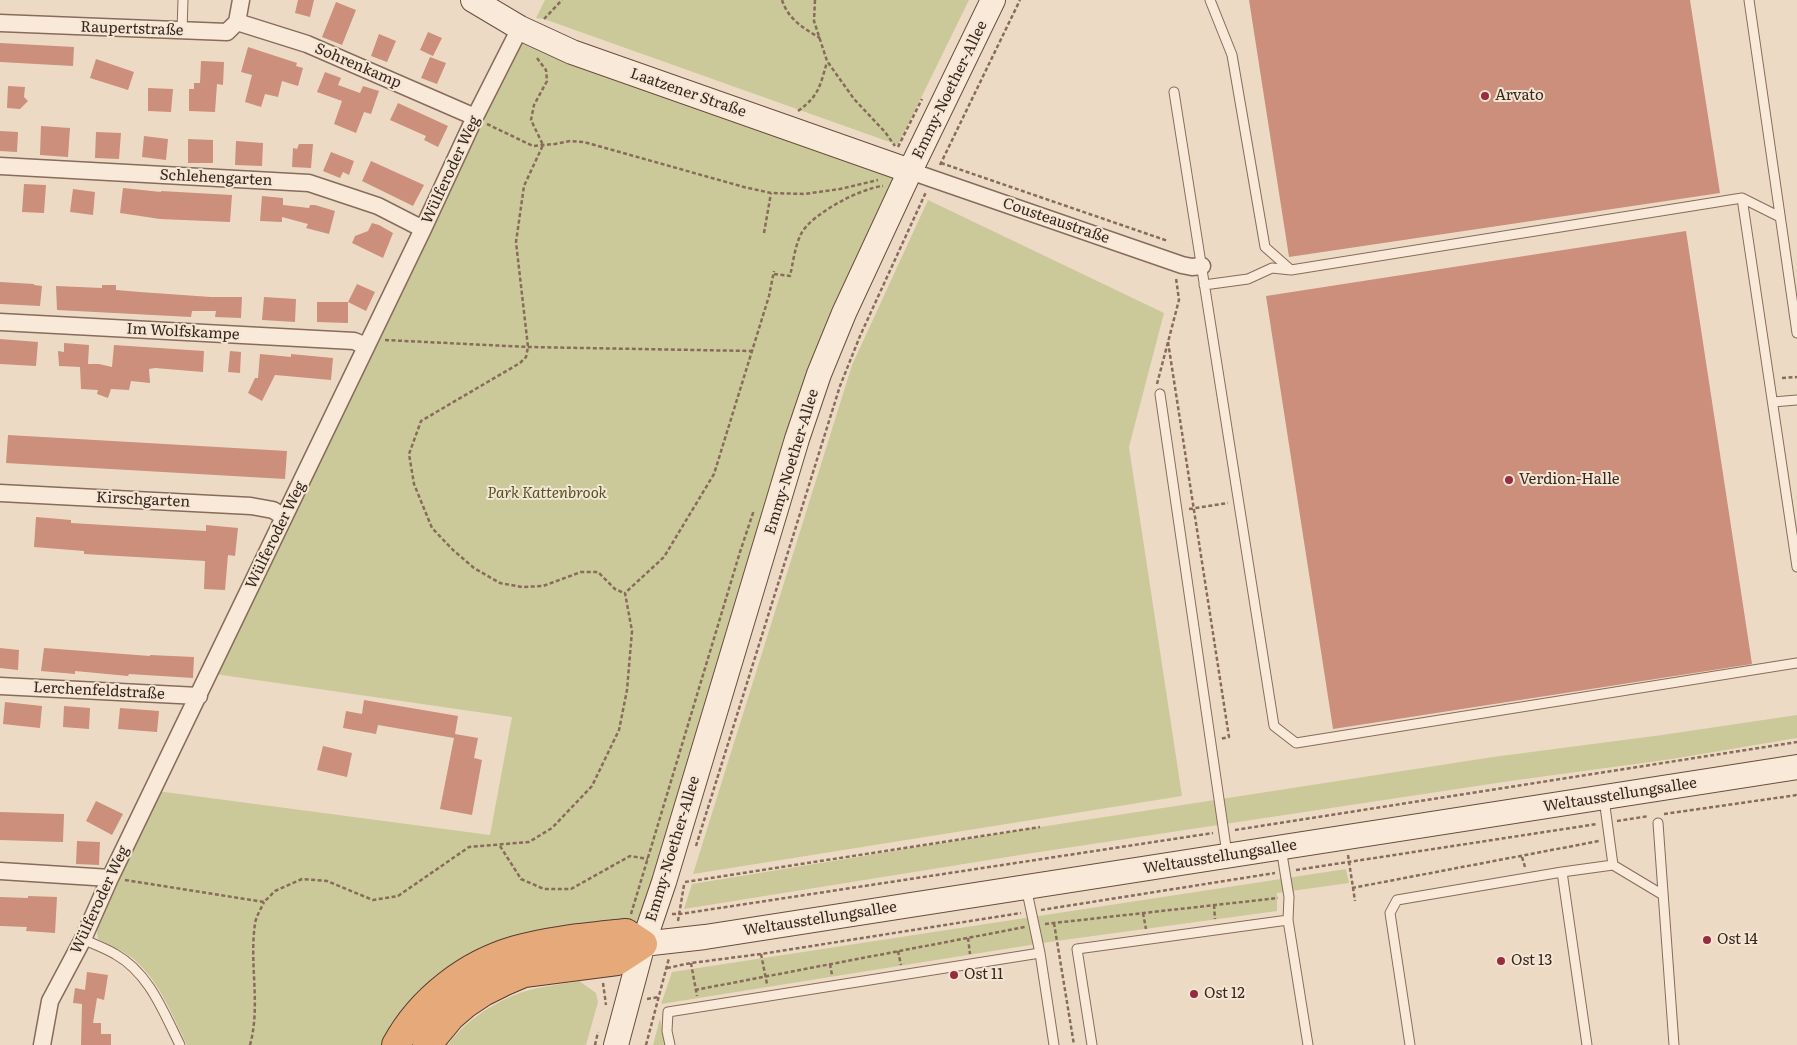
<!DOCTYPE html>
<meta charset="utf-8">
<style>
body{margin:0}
canvas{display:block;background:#eddac5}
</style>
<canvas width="1797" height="1045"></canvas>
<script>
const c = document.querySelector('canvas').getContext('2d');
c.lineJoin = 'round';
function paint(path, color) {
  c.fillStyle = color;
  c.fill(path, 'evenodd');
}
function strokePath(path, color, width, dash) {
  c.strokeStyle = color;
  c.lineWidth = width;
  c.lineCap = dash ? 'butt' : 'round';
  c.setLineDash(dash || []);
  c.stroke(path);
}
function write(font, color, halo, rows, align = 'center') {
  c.font = font + ' Literata,serif';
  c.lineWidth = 4;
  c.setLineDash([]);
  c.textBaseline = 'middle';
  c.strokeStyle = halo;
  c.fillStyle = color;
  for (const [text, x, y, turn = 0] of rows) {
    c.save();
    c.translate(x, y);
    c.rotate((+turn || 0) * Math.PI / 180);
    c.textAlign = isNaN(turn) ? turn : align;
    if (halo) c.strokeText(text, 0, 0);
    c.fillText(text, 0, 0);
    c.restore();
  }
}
paint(new Path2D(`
 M545 0H969L898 145 544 19 536 18Z
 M520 28 910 171 844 313 643 944 596 936 396 1045H187C173 1017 161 985 138 963 127 952 111 946 98 939L96 925 157 791 490 835 512 717 215 674Z
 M928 200 1164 313 1129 447 1182 796 693 874 852 365Z
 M1797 715V738L1672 759 1510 781 1026 854 684 909 692 884 1040 827 1493 757 1662 735Z
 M1346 869 1349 883 1277 893V911L1049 942 661 1004 672 972Z
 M579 981 596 993 598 1002 586 1045H448C462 1024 489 1006 512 996 532 987 557 985 579 981Z
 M660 1018 665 1045H653Z`), '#cbc999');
paint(new Path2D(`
 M298 0H314L310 17 295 13Z
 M1249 0H1690L1720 193 1289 257Z
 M336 2 356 10 342 45 322 37Z
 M428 32 442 38 433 56 420 50Z
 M379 34 396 41 387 62 371 56Z
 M0 43 74 47 73 66 0 62Z
 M248 47 297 63 296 66 303 68 298 86 282 81 278 97 265 94 261 107 245 102 252 75 241 72Z
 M430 57 446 63 437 84 421 78Z
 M96 59 134 72 128 90 90 78Z
 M201 61 224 62 223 85 217 84 215 112 189 111V89H194V83H200Z
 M325 72 341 78 338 85 360 93 363 86 379 91 371 114 364 112 356 133 334 124 342 101 317 92Z
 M8 86 25 87 24 97 28 101 20 109 7 108Z
 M148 88 173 89 171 112 148 111Z
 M398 103 448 126 438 147 424 140 426 136 390 120Z
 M41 126 70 128 68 157 40 155Z
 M0 131 18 132 17 152 0 151Z
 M96 132 121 133 119 159 95 158Z
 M144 136 168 139 166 160 142 157Z
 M188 139 213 140V163H188Z
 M236 141 263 143 262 166 235 165Z
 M299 144H313L311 168 292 167 293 148 297 149Z
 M331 152 354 161 349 175 343 172 340 178 323 171Z
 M371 161 424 185 413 206 362 181Z
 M24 184 46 185 44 213 22 212Z
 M123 188 161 192V191L232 195 230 222 160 219 120 213Z
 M73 189 95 192 93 215 70 212Z
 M262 196 283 198V205L309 208 310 205H315L335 211 329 234 306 228 308 224 282 217V222L260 221Z
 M372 223 379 225 393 233 383 258 352 243 355 236 368 231Z
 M1686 231 1752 664 1333 729 1266 296Z
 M0 282 34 284V285L42 286 40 306 0 304Z
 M357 284 375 292 366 311 348 302Z
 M102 285H116V290L140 292 211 297H242L241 318 215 317 216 311H192L191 317 57 310 56 286 102 288Z
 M264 297 296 299 295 322 262 320Z
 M317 302H348V323L317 322Z
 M0 339 38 342 36 366 0 364Z
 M64 343 89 345 88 364H99L112 367 114 345 204 351 203 372 155 368 149 369 150 383 131 381 129 390 111 389 108 398 97 394 98 390 81 389 80 367 59 366 58 351 64 352Z
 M230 351 241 352 240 373 228 372Z
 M260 354 291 357V354L333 358 331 380 275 375 262 401 248 393 255 378H258Z
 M8 435 287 451 285 479 6 463Z
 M36 517 71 520V523L206 531V525L238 528 235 556 228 555 225 590 204 589 205 561 84 554V551L34 547Z
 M0 648 19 650 18 670 0 668Z
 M44 648 150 656V655L194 657 193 678 129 674 128 676 75 671V674L41 671Z
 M364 700 458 716 455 734 478 738 474 758 482 760 472 815 440 809 454 738 378 725 376 734 343 728 346 711 362 714Z
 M5 702 42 706 40 728 3 724Z
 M64 706 90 708 89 729 63 727Z
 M120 708 159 711 157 732 118 729Z
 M323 746 352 753 347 777 317 770Z
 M96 801 123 814 112 835 86 821Z
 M0 812 64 814 63 842 0 840Z
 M77 841 100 842 99 865 76 864Z
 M28 896 57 897 55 933 26 931 27 927 0 926V897L28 898Z
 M87 972 108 975 104 1000 97 998 93 1023H101V1034H111V1045H81L82 1004 73 1003 75 988 85 990Z`), '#cb8f7b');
const service = new Path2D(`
 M1210 0 1232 55 1265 247 1291 270 1742 198 1780 217
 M1749 0 1797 333
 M182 30 183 0
 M1174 92 1274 726 1296 743 1797 663
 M1742 198 1797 567
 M1204 285 1248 279 1272 268 1291 270
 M1160 394 1227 854
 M1773 402 1797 400
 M1604 799 1613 865
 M1658 823 1674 1045
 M1281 848 1289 897 1288 920 1308 1045
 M1026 887 1040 953 1054 1045
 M83 939C93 944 105 948 115 954 149 973 163 1011 180 1045
 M670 1045 667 1031 668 1012 1040 953
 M1092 1045 1077 949 1288 920
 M1410 1045 1390 913 1397 900 1562 872
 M1587 1045 1562 872 1613 865 1663 895`);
const minor = new Path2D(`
 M237 22 307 44 475 117
 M0 23 227 32 237 22 241 0
 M0 166 309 183 378 206 423 229
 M910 171 1182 265 1192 267 1202 266
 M0 322 354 341 366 346
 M0 493 251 506 273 510 284 517
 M0 686 199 696
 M0 871 110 878
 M42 1045 50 1001 83 939 110 878 423 229 475 117 520 28`);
const secondary = new Path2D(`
 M473 0 520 28 572 52 910 171
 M643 944 705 937 1797 767
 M616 1045 643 944 664 882 797 439 819 374 844 313 910 171 993 0`);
const trunk = new Path2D(`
 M396 1045C421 999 467 964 516 950 551 940 589 937 626 933L643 944 617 961 524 973 503 982 483 992 465 1004 451 1016 427 1045`);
strokePath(service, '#886b5b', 11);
strokePath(minor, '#886b5b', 19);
strokePath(secondary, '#6a4d3e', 26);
strokePath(trunk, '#563b2f', 30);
strokePath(new Path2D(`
 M782 0C788 19 803 28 820 38
 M815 0 814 21 827 61 854 99 885 132 895 146
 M544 19 562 0
 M537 58 546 70 547 81 534 105 531 120 543 145 524 186 516 242 528 347 526 357 520 363 421 421 409 454 414 484 432 528 453 550 474 568 500 583 522 587 543 586 581 572H598L615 589 624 593
 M798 111C819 96 820 86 827 62
 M487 124 533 146 555 144 570 141 584 142 744 187 771 193 804 194 840 189 878 180
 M898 147 922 99
 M941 163 1168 241
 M940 165 1020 0
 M764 233 771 193
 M774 274 790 276C793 263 795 246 801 234 811 214 861 188 883 186
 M385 340 528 347 751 351
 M1168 342 1229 737 1220 739
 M1782 378 1797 377
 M1157 384 1179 300 1176 278
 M1189 509 1228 503
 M1664 814 1797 795
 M1617 821 1649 816
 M1235 830 1797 742
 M500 846 521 879 544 889H571L630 856 648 859
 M696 846 840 386 860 336 926 192
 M1348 855 1355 901
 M1522 857 1525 867
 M1296 870 1597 824
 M125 880 264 902 275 891 302 879 327 881 373 900 398 896 469 847 529 842 552 828 592 786 619 730 627 690 632 631 625 593 664 557 714 474 769 296 774 271
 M685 882 1040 827
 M1352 888 1599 841
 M1214 905 1215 919
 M1041 910 1275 873
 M1143 913 1146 929
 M631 914 740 552 754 510
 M672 914H680L1213 833
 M678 921 684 885
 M1054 923 1074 1045
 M1045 924 1278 898
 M968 938 970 954
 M898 951 901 965
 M761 954 767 984
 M691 963 697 996
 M830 964 832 975
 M667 968 691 963 761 954 1021 913
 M603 983 606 1005
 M695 990 1025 927
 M647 999 659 997
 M250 1045C261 1005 249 964 255 924 256 916 261 909 264 902
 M595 1045 598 1032
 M646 1045 669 958`), '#886b5b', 2.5, [4, 2.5]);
strokePath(service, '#f8e9d8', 9);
strokePath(minor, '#f8e9d8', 16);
strokePath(secondary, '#f8e9d8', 24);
strokePath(trunk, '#e6a97a', 28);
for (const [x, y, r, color] of [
 [1485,96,5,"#962c3f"],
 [1509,480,5,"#962c3f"],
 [1707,940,5,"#962c3f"],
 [1501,961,5,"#962c3f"],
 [954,975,5,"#962c3f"],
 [1194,994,5,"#962c3f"]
]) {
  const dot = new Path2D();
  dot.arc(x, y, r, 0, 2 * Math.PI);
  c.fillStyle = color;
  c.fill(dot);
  strokePath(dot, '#f5e6d4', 2);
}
write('15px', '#38271f', '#f5e6d4', [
 ["Raupertstraße",132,29,2],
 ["Sohrenkamp",358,66,23],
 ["Emmy-Noether-Allee",950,90,-64],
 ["Laatzener Straße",688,93,19],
 ["Wülferoder Weg",451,170,-65],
 ["Schlehengarten",216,178,3],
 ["Cousteaustraße",1056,221,19],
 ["Im Wolfskampe",183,332,3],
 ["Emmy-Noether-Allee",792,462,-73],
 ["Kirschgarten",143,500,3],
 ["Wülferoder Weg",276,535,-64],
 ["Lerchenfeldstraße",99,691,3],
 ["Weltausstellungsallee",1620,795,-9],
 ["Emmy-Noether-Allee",673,849,-73],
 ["Weltausstellungsallee",1220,857,-9],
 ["Wülferoder Weg",100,900,-65],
 ["Weltausstellungsallee",820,919,-9]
]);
write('15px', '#38271f', '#f5e6d4', [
 ["Arvato",1495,96],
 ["Verdion-Halle",1519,480],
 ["Ost 14",1717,940],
 ["Ost 13",1511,961],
 ["Ost 11",964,975],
 ["Ost 12",1204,994]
], 'left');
write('italic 15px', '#515426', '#f5e6d4', [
 ["Park Kattenbrook",547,494]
]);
</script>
